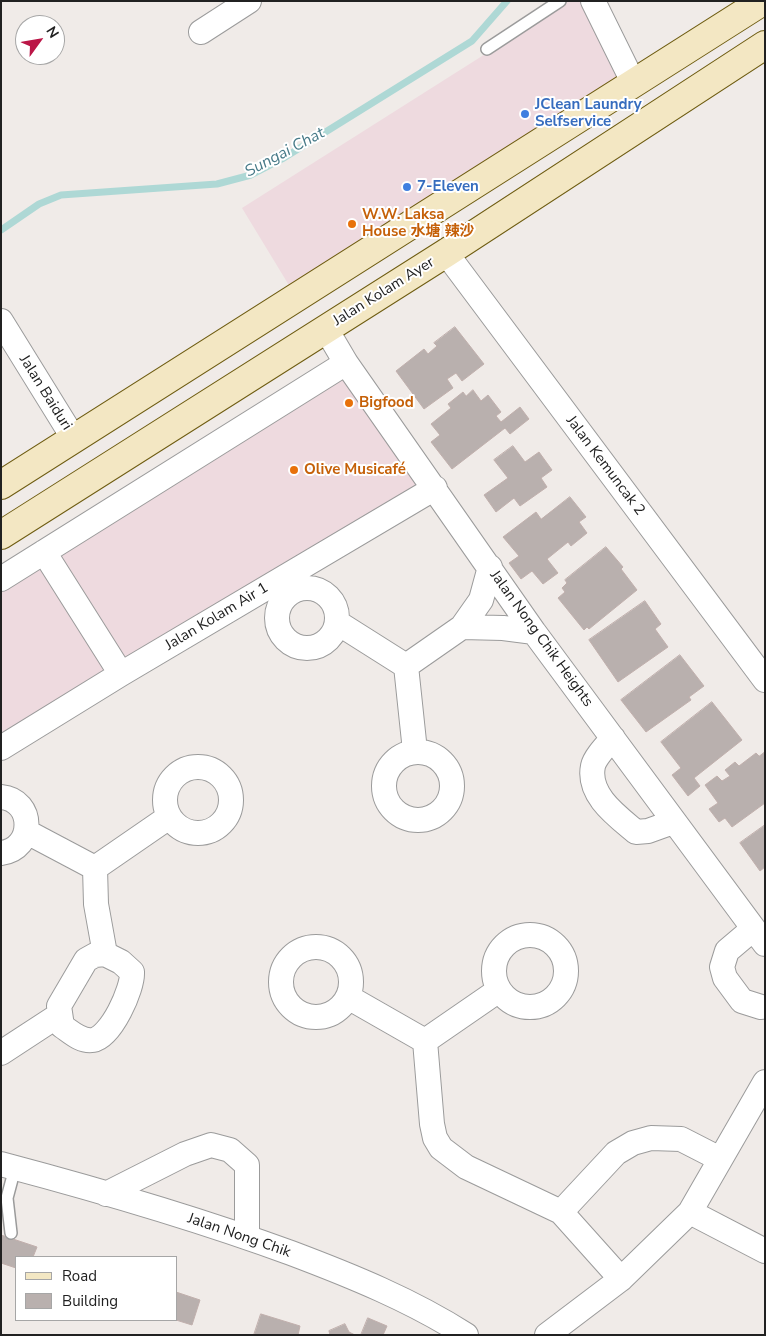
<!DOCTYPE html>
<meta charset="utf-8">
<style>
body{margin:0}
#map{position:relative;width:766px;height:1336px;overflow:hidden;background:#f0ebe8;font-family:"Nunito Sans",sans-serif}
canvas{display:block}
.frame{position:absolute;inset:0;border:2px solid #212121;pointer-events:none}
.legend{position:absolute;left:15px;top:1256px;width:162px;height:65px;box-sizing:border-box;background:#fff;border:1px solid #a6a6a6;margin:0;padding:6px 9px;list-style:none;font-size:15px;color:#212121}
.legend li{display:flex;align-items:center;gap:10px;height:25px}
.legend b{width:25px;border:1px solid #a6a6a6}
.north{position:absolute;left:15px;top:15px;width:50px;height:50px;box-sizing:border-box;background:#fff;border:1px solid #a6a6a6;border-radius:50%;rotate:58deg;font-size:14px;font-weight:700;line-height:20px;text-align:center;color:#212121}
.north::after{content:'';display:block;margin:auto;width:18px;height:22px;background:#bb1647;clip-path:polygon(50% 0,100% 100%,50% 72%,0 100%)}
</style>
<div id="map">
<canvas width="766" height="1336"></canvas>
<div class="frame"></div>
<ul class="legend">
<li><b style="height:6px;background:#f3e7c3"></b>Road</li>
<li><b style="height:14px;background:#b9b0ae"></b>Building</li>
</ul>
<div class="north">N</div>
</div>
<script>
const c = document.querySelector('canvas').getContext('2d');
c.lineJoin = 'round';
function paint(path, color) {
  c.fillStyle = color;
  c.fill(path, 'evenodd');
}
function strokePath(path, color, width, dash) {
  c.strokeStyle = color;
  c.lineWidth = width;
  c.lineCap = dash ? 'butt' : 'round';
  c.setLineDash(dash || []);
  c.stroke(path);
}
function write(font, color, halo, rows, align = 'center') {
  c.font = font + ' "Nunito Sans","Noto Sans SC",sans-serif';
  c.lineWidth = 4;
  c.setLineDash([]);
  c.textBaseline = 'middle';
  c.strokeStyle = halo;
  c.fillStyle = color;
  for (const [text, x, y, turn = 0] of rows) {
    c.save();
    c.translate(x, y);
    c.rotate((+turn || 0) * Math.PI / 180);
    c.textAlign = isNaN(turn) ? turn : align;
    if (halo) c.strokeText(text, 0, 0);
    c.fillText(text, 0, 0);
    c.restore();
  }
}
paint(new Path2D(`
 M569 1H586L622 77 290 287 242 208Z
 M344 373 423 485 1 740V588Z`), '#eedadf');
strokePath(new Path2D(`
 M1 230 39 204 61 195 217 184 251 175 282 159 472 41 507 1`), '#aed8d5', 7);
const building = new Path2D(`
 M455 327 484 364 462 381 456 373 447 379 453 388 424 409 396 371 424 349 428 354 437 346 434 343Z
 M473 390 481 401 488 395 501 412 496 416 501 422 520 407 529 419 510 434 505 428 452 469 431 442 440 435 431 424 451 408 448 404 463 392 466 396Z
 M513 446 525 462 539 452 552 470 541 478 547 487 520 506 514 498 496 512 484 495 508 478 494 460Z
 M570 497 586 517 579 522 587 533 571 546 568 542 547 559 558 573 543 584 532 571 521 579 509 563 519 556 503 537 536 512 541 519Z
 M606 547 623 567 621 569 637 590 589 629 587 627 584 630 558 598 565 592 562 588 567 583 565 580Z
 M645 601 661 624 655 629 668 647 618 682 589 640Z
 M680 655 704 686 689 697 691 700 646 732 621 700Z
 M712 702 742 740 694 778 700 786 688 796 672 775 681 768 661 742Z
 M765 752V803L732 827 725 818 719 822 709 809 718 803 705 785 717 776 722 781 730 776 725 770 735 762 739 766 756 753 759 756Z
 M765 825V867L760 871 740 843Z
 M1 1235 37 1247 33 1257H16V1268L1 1263Z
 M176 1292 200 1300 192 1325 176 1320Z
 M261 1314 300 1326 298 1335H254Z
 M368 1318 387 1326 383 1335H361Z
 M345 1324 349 1332 355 1335H330L329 1331Z`);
paint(building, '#b9b0ae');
strokePath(building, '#c0afac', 1);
const service = new Path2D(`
 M487 49 560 1
 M11 1233 7 1198 15 1168`);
const minor = new Path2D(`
 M593 1 634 84
 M201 32 249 1
 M446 253 765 680
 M1 321 74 439
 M326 329 346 363 534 632 765 944
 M44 552 121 674
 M1 579 346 363
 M277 618a30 30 0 1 1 60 0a30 30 0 1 1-60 0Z
 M338 623 406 666
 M462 627 503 628 534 632
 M406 666 462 627 481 600 490 567
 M406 666 415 751
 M613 738C607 745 595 757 593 766 587 795 617 816 636 832L648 831 673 822
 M1 748 121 674 435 488
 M384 786a34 34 0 1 1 68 0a34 34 0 1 1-68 0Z
 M165 800a33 33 0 1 1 66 0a33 33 0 1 1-66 0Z
 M1 797C35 800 35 849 1 853
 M27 832 95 868
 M95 868 169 817
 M95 868 96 904 105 954
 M753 929 727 951 722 967 725 978 742 1001 761 1007
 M494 971a36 36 0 1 1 72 0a36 36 0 1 1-72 0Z
 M281 982a35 35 0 1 1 70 0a35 35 0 1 1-70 0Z
 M105 954 121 962 132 972C133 989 111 1037 93 1040 81 1042 71 1032 62 1026L59 1006 86 960 95 955Z
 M348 997 425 1041
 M425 1041 432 1124 435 1138 441 1148 466 1167 561 1212 621 1279
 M425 1041 499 990
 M1 1053 59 1015
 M1 1164C99 1190 196 1218 291 1253 352 1276 411 1300 466 1335
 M106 1194 185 1154 211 1145 230 1150 247 1165V1237
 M561 1212 616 1153 633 1143 651 1138 681 1139 720 1159
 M690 1212 765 1251
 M547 1335 621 1279 690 1212 765 1082`);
const secondary = new Path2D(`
 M1 485 763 1
 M1 535 446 253 765 45`);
strokePath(service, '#9b9b9b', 14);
strokePath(minor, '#9b9b9b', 26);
strokePath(secondary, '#6e5c11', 30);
strokePath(service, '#fff', 11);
strokePath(minor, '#fff', 24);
strokePath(secondary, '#f3e7c3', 28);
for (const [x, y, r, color] of [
 [525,114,5,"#3f7fe0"],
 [407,187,5,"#3f7fe0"],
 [352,224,5,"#e8710a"],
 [349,403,5,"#e8710a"],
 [294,470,5,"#e8710a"]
]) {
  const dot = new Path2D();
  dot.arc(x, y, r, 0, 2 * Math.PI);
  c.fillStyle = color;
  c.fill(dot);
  strokePath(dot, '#fff', 2);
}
write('bold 15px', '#366cbe', '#fff', [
 ["JClean Laundry",535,105],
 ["Selfservice",535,122],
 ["7-Eleven",417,187]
], 'left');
write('bold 15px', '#c56008', '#fff', [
 ["W.W. Laksa",362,215],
 ["House 水塘 辣沙",362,232],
 ["Bigfood",359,403],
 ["Olive Musicafé",304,470]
], 'left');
write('15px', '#212121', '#fff', [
 ["Jalan Kolam Ayer",384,292,-32],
 ["Jalan Baiduri",45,393,58],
 ["Jalan Kemuncak 2",605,466,53],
 ["Jalan Kolam Air 1",217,617,-31],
 ["Jalan Nong Chik Heights",541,639,54],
 ["Jalan Nong Chik",239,1236,19]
]);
write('italic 16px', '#497b89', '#fff', [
 ["Sungai Chat",285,153,-28]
]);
</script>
